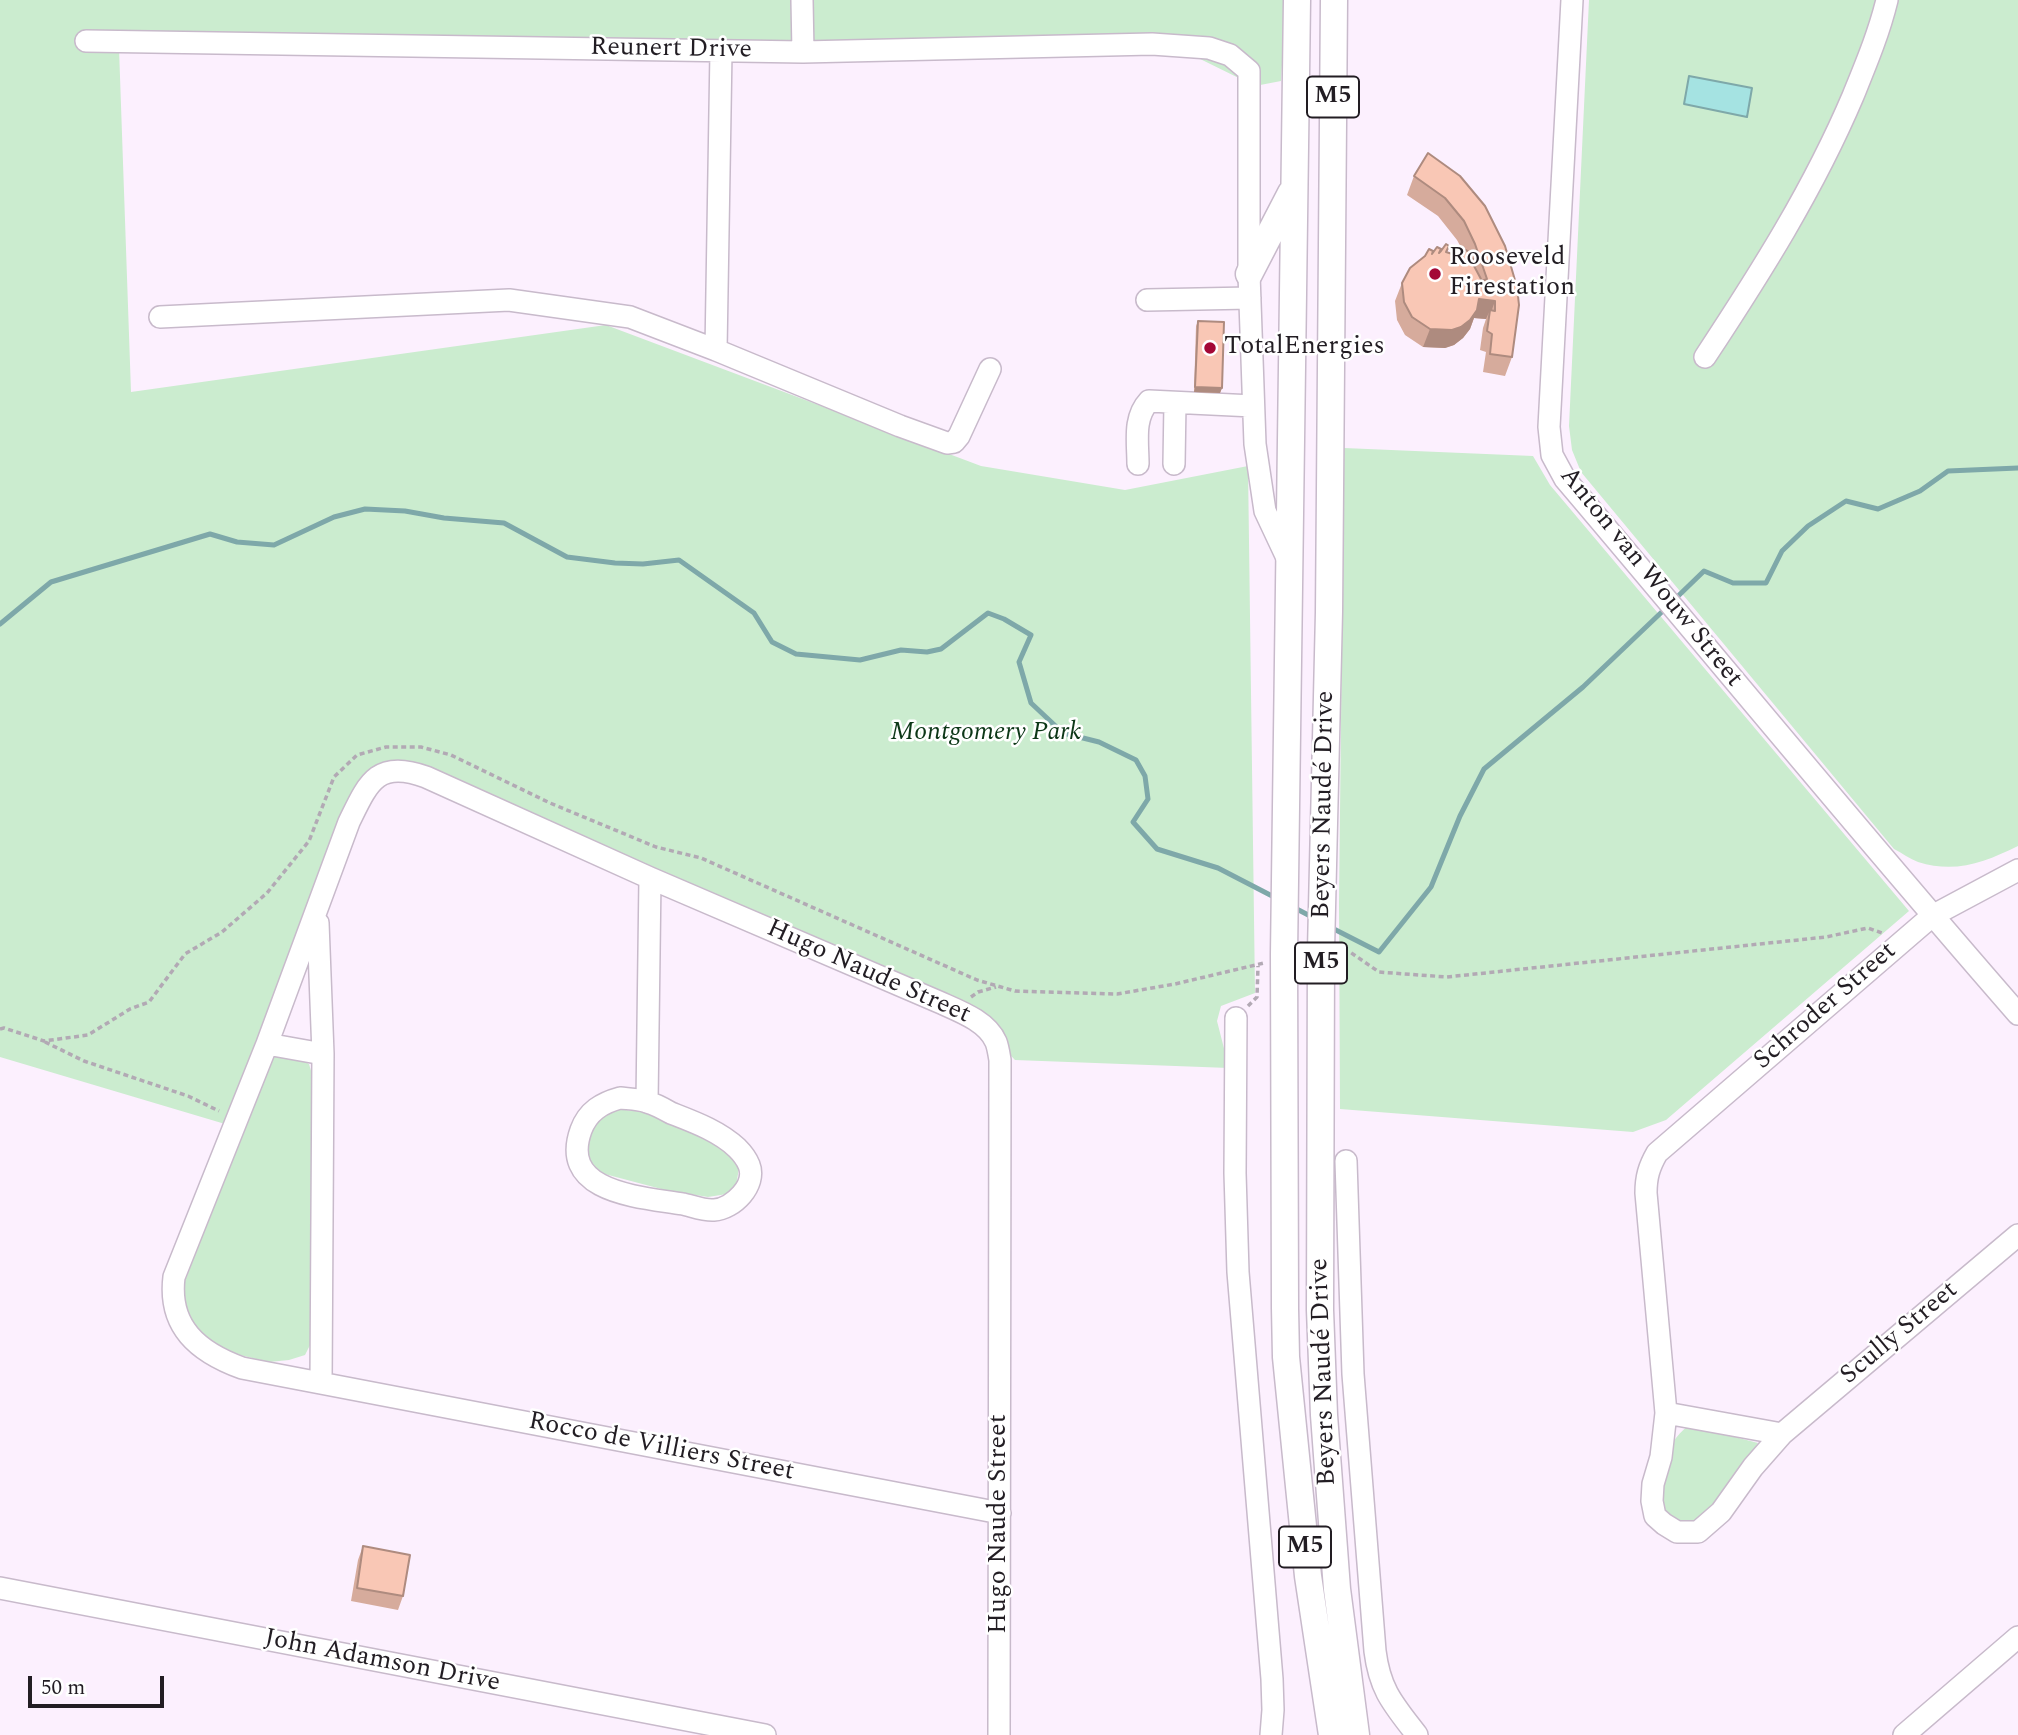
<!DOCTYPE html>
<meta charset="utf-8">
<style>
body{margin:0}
#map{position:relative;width:2018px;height:1735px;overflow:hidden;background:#fcf0fe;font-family:Spectral,serif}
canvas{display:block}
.scale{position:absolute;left:28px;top:1676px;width:136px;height:32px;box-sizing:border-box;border:4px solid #221d23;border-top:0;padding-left:9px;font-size:21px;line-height:24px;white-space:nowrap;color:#221d23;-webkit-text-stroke:5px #fff;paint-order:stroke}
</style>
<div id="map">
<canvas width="2018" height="1735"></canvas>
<div class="scale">50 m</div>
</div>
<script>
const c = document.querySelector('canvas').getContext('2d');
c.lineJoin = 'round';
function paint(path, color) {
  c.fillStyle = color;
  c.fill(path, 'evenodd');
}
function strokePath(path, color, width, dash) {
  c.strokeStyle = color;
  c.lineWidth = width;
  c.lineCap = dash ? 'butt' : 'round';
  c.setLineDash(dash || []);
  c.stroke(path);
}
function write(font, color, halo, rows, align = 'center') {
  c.font = font + ' Spectral,serif';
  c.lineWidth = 5;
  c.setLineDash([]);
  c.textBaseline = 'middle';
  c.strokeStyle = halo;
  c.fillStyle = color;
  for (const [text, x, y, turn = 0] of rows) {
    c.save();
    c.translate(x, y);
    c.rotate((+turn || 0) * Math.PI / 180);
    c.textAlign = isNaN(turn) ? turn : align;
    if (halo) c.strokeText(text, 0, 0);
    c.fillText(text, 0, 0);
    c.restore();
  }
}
paint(new Path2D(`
 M0 0H1286L1281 81 1255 86 1192 55 800 45 119 48 131 392 606 325 981 466 1125 490 1248 466 1255 993 1221 1006 1217 1021 1229 1068 1015 1060 970 1012 424 772 365 789 315 890 225 1124 0 1057Z
 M1589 0H2018V846C1985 862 1956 874 1918 862 1910 859 1902 853 1894 849L1581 472 1572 450 1569 426Z
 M1344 448 1533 456 1550 485 1909 911 1666 1120 1633 1132 1340 1109 1339 903Z
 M282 1054 294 1055 309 1064 312 1074 310 1345 305 1355 289 1360 269 1362 219 1350 208 1342 192 1320 183 1303V1286L272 1058Z
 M617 1109 642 1112 712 1139 731 1151 739 1168 736 1186 727 1194 708 1197 665 1190 597 1172 587 1158 586 1141 596 1119Z
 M1689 1425 1758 1443 1742 1468 1699 1523C1678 1525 1672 1523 1659 1507 1661 1474 1661 1447 1689 1425Z`), '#cbeccf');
const water = new Path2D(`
 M1689 76 1752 88 1747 117 1684 104Z`);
paint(water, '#a5e3e2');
strokePath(water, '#7ea8a9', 2);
strokePath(new Path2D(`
 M1674 600 1704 571 1733 583H1766L1782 551 1808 526 1846 501 1878 509 1920 491 1948 471 2018 468
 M0 624 51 582 210 534 237 542 274 545 334 517 365 509 405 511 444 518 504 523 567 557 615 563 643 564 679 560 754 613 772 642 796 654 860 660 901 650 927 652 941 649 988 613 1004 619 1031 635 1019 662 1031 703 1063 733 1099 742 1136 760 1145 776 1148 799 1133 822 1157 849 1218 868 1276 898
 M1291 906 1314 918
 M1328 926 1379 952 1431 887 1460 816 1484 769 1583 687 1667 607`), '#7ea8a9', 5);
const minor = new Path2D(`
 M802 0 803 52
 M1572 0 1549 427 1552 455 1565 479C1716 657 1864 838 2018 1014
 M86 41 803 52 1152 44 1209 48 1230 55 1249 71V274L1255 444 1265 511 1289 562
 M721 51 716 350 900 426 947 443 954 442 959 436 990 369
 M1147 300 1250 298
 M160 317 509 300 630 317 716 350
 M1705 357C1761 272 1813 190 1853 96 1866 64 1879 33 1887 0
 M1138 464C1138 442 1133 418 1149 401L1253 406
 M1174 464 1175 403
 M2018 870 1932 916 1657 1153C1649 1167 1646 1177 1646 1193L1666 1413 1661 1457 1653 1484 1652 1501 1655 1516 1664 1524 1677 1532H1698L1721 1512 1753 1467 1782 1434 2018 1235
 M318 923 323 1054 321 1383
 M1236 1018 1235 1173 1238 1272 1272 1679 1273 1710 1271 1735
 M267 1044 323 1054
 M620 1098C629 1099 639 1099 647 1102 655 1104 664 1109 671 1113 694 1122 719 1131 737 1148 741 1152 747 1160 749 1165 757 1185 733 1209 714 1210 705 1211 692 1206 683 1204 643 1197 558 1194 581 1130 588 1111 602 1103 620 1098Z
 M647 1102 650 878
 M1346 1161 1353 1374 1375 1651C1380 1691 1394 1705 1417 1735
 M1666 1413 1782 1434
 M0 1588 765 1735
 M999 1735 1000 1060C999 1054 998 1047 996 1042 987 1021 959 1011 939 1002L650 878 426 777C377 759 368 783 349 822L267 1044 174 1277C168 1327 198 1352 242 1368L1000 1513
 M1904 1735 2018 1637`);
const major = new Path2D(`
 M1297 0 1284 954 1285 1308 1286 1357 1308 1576 1332 1735
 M1334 0 1329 612 1321 950 1320 1310 1324 1415 1337 1589 1356 1735
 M1249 274 1291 193`);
strokePath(minor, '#c8bacb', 24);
strokePath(major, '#c8bacb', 29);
strokePath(new Path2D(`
 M1343 952H1350L1379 972 1447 977 1826 937 1868 928 1882 933
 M971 997 978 992 996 987
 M1248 1006 1257 997 1258 966
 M0 1029 4 1028 44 1041 88 1035 130 1009 149 1002 185 954 222 932 267 893 309 841 334 777 357 755 386 747H421L451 755 550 803 656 847 701 858 977 980 1015 991 1117 994 1175 984 1264 963
 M45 1042 84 1061 188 1096 219 1111`), '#b2a9b4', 3.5, [5, 3.5]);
strokePath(minor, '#fff', 21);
strokePath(major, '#fff', 26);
paint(new Path2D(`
 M1414 176H1460L1512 357 1505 376 1483 372 1486 352 1480 350 1483 328 1486 319 1474 318 1470 329 1463 338 1454 345 1445 348 1423 347 1405 335 1397 320 1395 301 1402 283 1433 251 1439 252 1449 246 1447 252 1462 257 1464 253 1457 240 1438 216 1407 195Z
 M1198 321 1222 388 1220 393 1194 392 1196 326Z
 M363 1546 403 1596 398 1610 351 1601 358 1560Z`), '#d6ab9c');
paint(new Path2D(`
 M1479 299 1495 301 1489 318 1490 310 1486 319 1474 318 1470 329 1463 338 1454 345 1445 348 1423 347 1430 329Z
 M1195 387 1222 388 1220 393 1194 392Z`), '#ae8b7f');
const building = new Path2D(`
 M1428 153 1460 176 1485 206 1505 246 1517 287 1519 305 1512 357 1490 354 1492 334 1487 331 1490 310 1495 311V301L1479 299 1477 310 1470 320 1461 327 1452 330 1430 329 1412 317 1404 302 1402 283 1410 268 1425 256 1429 249 1433 251 1432 254 1437 247 1441 249 1439 253 1441 251 1446 244 1449 246 1446 252 1462 257 1466 250 1470 253 1466 259 1469 261 1471 258 1475 260 1473 264 1482 281 1487 279 1475 244 1464 221 1445 198 1414 176Z
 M1198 321 1224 322 1222 388 1195 387Z
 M363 1546 410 1555 403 1596 357 1588Z`);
paint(building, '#f9c7b5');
strokePath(building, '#ae8b7f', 2);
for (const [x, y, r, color] of [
 [1435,274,7,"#a40836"],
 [1210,348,7,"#a40836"]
]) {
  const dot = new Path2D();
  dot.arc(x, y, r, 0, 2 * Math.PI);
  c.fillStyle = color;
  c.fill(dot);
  strokePath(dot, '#fff', 2.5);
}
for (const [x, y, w] of [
 [1333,97,52],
 [1321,963,52],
 [1305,1547,52]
]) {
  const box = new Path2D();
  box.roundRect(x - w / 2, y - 20.5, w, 41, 5);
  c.fillStyle = '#fff';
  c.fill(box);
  strokePath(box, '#221d23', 2);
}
write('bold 24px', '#221d23', null, [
 ["M5",1333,97],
 ["M5",1321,963],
 ["M5",1305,1547]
]);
write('26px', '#221d23', '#fff', [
 ["Reunert Drive",671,50,1],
 ["Anton van Wouw Street",1650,578,51],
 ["Beyers Naudé Drive",1325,805,-89],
 ["Hugo Naude Street",868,973,24],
 ["Schroder Street",1826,1007,-41],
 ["Scully Street",1900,1334,-40],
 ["Beyers Naudé Drive",1325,1372,-92],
 ["Rocco de Villiers Street",661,1448,11],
 ["Hugo Naude Street",1000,1524,-90],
 ["John Adamson Drive",382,1662,11]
]);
write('26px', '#221d23', '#fff', [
 ["Rooseveld",1449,259],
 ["Firestation",1449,289],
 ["TotalEnergies",1224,348]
], 'left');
write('italic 26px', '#0c3717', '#fff', [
 ["Montgomery Park",986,734]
]);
</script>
